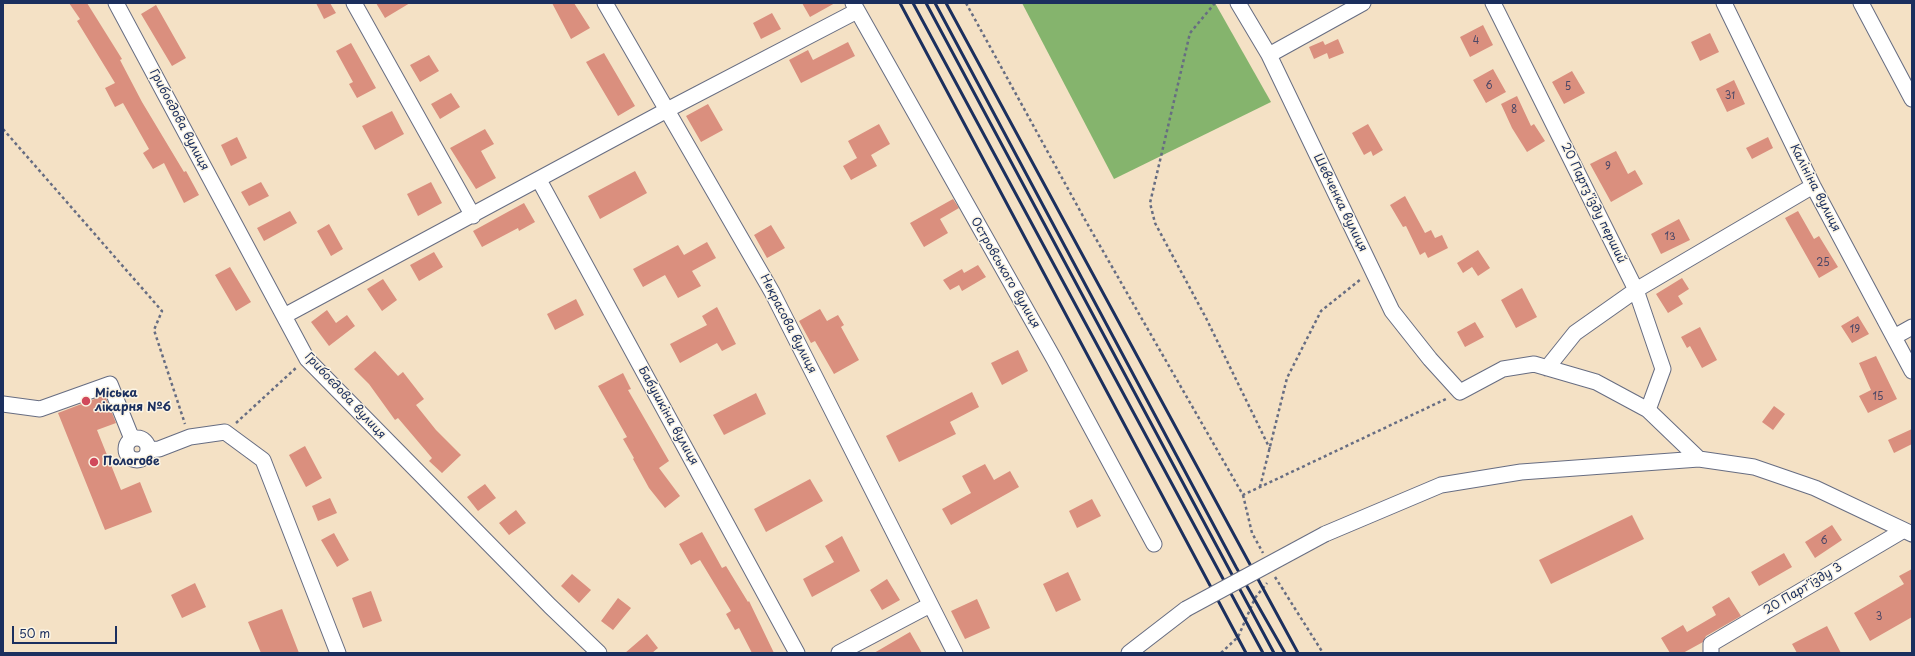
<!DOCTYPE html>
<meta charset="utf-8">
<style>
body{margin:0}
#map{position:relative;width:1915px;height:656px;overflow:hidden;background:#f4e1c5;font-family:"Playpen Sans",sans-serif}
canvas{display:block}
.frame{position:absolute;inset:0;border:4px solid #1b2f5e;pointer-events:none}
.scale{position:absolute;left:12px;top:626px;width:105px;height:18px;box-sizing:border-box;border:2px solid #1b2f5e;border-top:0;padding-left:5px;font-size:12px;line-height:14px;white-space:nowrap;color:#1b2f5e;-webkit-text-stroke:3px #fcf5e5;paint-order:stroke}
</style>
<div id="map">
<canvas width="1915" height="656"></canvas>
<div class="frame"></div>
<div class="scale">50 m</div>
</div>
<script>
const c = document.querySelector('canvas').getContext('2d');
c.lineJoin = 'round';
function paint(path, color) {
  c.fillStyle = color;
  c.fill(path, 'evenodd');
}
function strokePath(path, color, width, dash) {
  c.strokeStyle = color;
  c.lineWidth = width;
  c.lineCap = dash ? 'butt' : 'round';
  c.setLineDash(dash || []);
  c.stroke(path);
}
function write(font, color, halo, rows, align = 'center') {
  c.font = font + ' "Playpen Sans",sans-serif';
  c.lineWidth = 3;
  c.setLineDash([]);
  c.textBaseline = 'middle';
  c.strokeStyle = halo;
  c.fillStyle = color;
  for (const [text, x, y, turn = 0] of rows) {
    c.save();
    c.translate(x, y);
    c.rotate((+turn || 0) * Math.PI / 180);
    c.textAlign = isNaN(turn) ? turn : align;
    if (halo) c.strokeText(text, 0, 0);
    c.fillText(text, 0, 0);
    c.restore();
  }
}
paint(new Path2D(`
 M1022 3H1215L1271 102 1114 179Z`), '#85b46d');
paint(new Path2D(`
 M69 3H87L122 59 120 60 142 102 184 172 186 171 199 195 184 203 164 163 153 169 143 153 149 149 123 103 115 107 105 88 115 83 77 21 80 19Z
 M316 3H330L336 13 324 19Z
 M376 3H410L385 18Z
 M552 3H574L590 28 571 39Z
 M802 3H835L810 17Z
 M156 5 186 58 172 66 141 14Z
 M772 13 781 29 761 39 753 23Z
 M1483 25 1493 45 1470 57 1460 37Z
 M1710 33 1719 52 1700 61 1691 42Z
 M1338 39 1344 53 1329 59 1327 53 1314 59 1309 47 1323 41 1325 45Z
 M848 42 855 56 801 83 789 60 808 50 813 60Z
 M351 43 376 88 357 98 349 84 353 82 336 51Z
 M604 53 635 106 618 116 586 62Z
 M429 55 439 71 420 82 410 65Z
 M1493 69 1506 92 1486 103 1473 80Z
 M1572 71 1585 93 1564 104 1552 82Z
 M1734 80 1745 104 1727 112 1716 89Z
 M451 93 460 107 440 119 431 104Z
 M1517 96 1531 126 1534 124 1545 141 1527 152 1512 128 1501 104Z
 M708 104 723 130 701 142 686 116Z
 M392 111 404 134 375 150 362 126Z
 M879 124 890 144 871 155 877 166 851 180 843 166 857 158 848 141Z
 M1368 124 1383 150 1373 156 1371 151 1364 155 1352 133Z
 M485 129 494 144 481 151 496 178 476 189 450 148Z
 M237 137 247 158 231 166 221 145Z
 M1768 137 1773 148 1752 159 1746 148Z
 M1616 151 1628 174 1635 170 1643 184 1611 202 1590 164Z
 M635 171 647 193 600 219 588 196Z
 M261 182 269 196 249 206 241 192Z
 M431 182 442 203 418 216 407 194Z
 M1405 196 1425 233 1431 230 1435 238 1442 235 1448 248 1428 258 1425 252 1420 255 1406 226 1403 227 1390 205Z
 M953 199 959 208 940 219 948 233 924 247 910 223Z
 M524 203 535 222 519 231 518 228 482 247 473 231Z
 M290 211 297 223 264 241 257 228Z
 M1798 211 1814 239 1819 236 1838 267 1819 278 1785 218Z
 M1679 219 1690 240 1661 254 1651 234Z
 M329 224 343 249 331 256 317 231Z
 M771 225 785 248 767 258 754 235Z
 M707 242 716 258 692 271 701 286 678 298 665 275 643 287 633 269 678 245 684 255Z
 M1478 250 1490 268 1478 276 1472 267 1463 273 1457 263Z
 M434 252 443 267 419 281 410 265Z
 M978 265 986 277 962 291 959 285 950 290 943 280 962 269 964 273Z
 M230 267 251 302 236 311 215 275Z
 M1682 278 1689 289 1678 296 1683 304 1668 313 1656 294Z
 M383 279 397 300 382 311 367 289Z
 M1522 288 1537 317 1516 328 1501 300Z
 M576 299 584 315 555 330 547 314Z
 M717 307 736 344 722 351 717 343 680 363 670 344 707 325 702 316Z
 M820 309 827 321 838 315 844 325 841 327 859 360 834 374 815 341 811 343 799 321Z
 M327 310 336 323 347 315 355 326 329 346 311 322Z
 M1858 316 1869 334 1852 343 1841 326Z
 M1475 322 1484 337 1465 347 1457 332Z
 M1700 327 1717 360 1702 368 1690 346 1687 348 1681 337Z
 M1018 350 1028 371 1002 385 991 363Z
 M375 351 398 376 403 372 424 399 416 405 436 430 461 455 442 473 429 461 432 458 398 418 395 420 369 384 354 369Z
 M1876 356 1897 399 1868 413 1859 396 1871 390 1859 363Z
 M623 373 631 389 628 390 669 461 659 468 680 496 665 508 649 488 633 459 634 458 623 439 627 437 598 386Z
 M972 392 979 407 950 422 956 434 899 462 886 436Z
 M756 393 766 414 724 435 713 415Z
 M105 395 116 423 97 430 121 490 140 482 152 512 105 530 58 413Z
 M1774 406 1785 414 1773 430 1762 422Z
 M1912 429V444L1894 453 1888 440Z
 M305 446 322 478 306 487 289 455Z
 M985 464 994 480 1010 471 1019 487 951 525 942 509 971 493 962 476Z
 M810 479 823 501 766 532 754 509Z
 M485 484 496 498 478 511 467 497Z
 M330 498 337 513 318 521 312 506Z
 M1092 499 1101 516 1077 528 1069 511Z
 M516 510 526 523 509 535 499 523Z
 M1632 515 1644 539 1551 584 1539 560Z
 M1832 525 1842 540 1815 558 1805 542Z
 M702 532 722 568 726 566 748 602 749 601 774 653H752L739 628 735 630 726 614 731 611 700 560 691 565 679 544Z
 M334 533 349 560 337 567 321 540Z
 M842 536 860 571 812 597 803 579 834 562 825 546Z
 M1784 553 1792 567 1759 586 1751 572Z
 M1912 569V617L1870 641 1854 613 1904 584 1899 576Z
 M1068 572 1081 600 1056 612 1043 584Z
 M572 574 591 590 579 603 561 586Z
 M887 579 900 600 882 610 870 590Z
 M195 583 206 607 182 618 171 595Z
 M371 591 382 621 363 628 352 598Z
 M1729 597 1741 616 1706 636 1703 642 1683 653H1670L1661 638 1683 625 1687 632 1716 615 1712 607Z
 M618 598 631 608 613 630 601 621Z
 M977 599 990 628 965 639 951 611Z
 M282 609 299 653H261L248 622Z
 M1827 626 1841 653H1797L1792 644Z
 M910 632 922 653H874Z
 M647 634 658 648 652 653H625Z`), '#da8f7e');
const minor = new Path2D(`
 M116 3 307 359 550 606 599 653
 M354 3 473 216
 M605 3 772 292 955 653
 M853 3 1054 359 1154 544
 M1238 3 1269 55 1392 311 1430 359 1460 392 1503 369 1534 364 1596 382 1648 410 1699 459
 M1493 3 1636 290 1663 369 1648 410
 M1724 3 1813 186 1912 371
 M1861 3 1912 99
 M1269 55 1363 3
 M539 180 797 653
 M284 316 667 110 857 11
 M1894 337 1912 327
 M1547 368 1575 333 1636 290 1813 186
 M3 404 40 409 110 384 132 439
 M126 449a11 11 0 1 1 22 0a11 11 0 1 1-22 0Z
 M148 450 159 449 190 437 225 432 263 460 338 653
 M1325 534 1441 485 1521 472 1699 459 1754 467 1815 488 1912 534
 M839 653 930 605
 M1129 653 1186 609
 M1711 653V644L1904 530`);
strokePath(minor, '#676d82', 17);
strokePath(new Path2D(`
 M966 3 1084 218 1243 495 1448 398
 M1215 3 1190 33 1150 203 1155 223 1206 318 1270 449
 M3 129 162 311 154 330 185 424
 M236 423 297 367
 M1260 487 1287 378 1321 311 1361 279
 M1243 495 1252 533 1263 553
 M1275 577 1323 653
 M1221 653 1238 637 1255 598 1267 583`), '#676d82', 2.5, [3, 3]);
strokePath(minor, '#fff', 15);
strokePath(new Path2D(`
 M900 3 1246 653
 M913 3 1263 653
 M926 3 1274 653
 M935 3 1236 567 1285 653
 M946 3 1298 653`), '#1b2f5e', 3);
const minorBridge = new Path2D(`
 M1186 609 1325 534`);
strokePath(minorBridge, '#676d82', 17, []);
strokePath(minorBridge, '#fff', 15);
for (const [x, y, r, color] of [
 [86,401,5,"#d1495b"],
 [94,462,5,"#d1495b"]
]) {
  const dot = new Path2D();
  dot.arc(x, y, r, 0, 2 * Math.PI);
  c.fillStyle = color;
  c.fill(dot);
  strokePath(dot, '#fcf5e5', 1.5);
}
write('10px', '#4b4766', null, [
 ["4",1476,41],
 ["6",1489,86],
 ["5",1568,87],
 ["31",1730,96],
 ["8",1514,110],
 ["9",1608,167],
 ["13",1670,237],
 ["25",1823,263],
 ["19",1855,330],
 ["15",1878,397],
 ["6",1824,541],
 ["3",1879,617]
]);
write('12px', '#1b2f5e', '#fcf5e5', [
 ["Грибоєдова вулиця",179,120,62],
 ["Калініна вулиця",1815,188,63],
 ["Шевченка вулиця",1340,203,64],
 ["20 Партз'їзду перший",1593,203,64],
 ["Островського вулиця",1005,273,60],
 ["Некрасова вулиця",788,324,63],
 ["Грибоєдова вулиця",345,396,47],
 ["Бабушкіна вулиця",668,416,61],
 ["20 Парт'їзду 3",1803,589,-31]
]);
write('bold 12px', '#1b2f5e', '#fcf5e5', [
 ["Міська",95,394],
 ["лікарня №6",95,408],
 ["Пологове",103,462]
], 'left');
</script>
